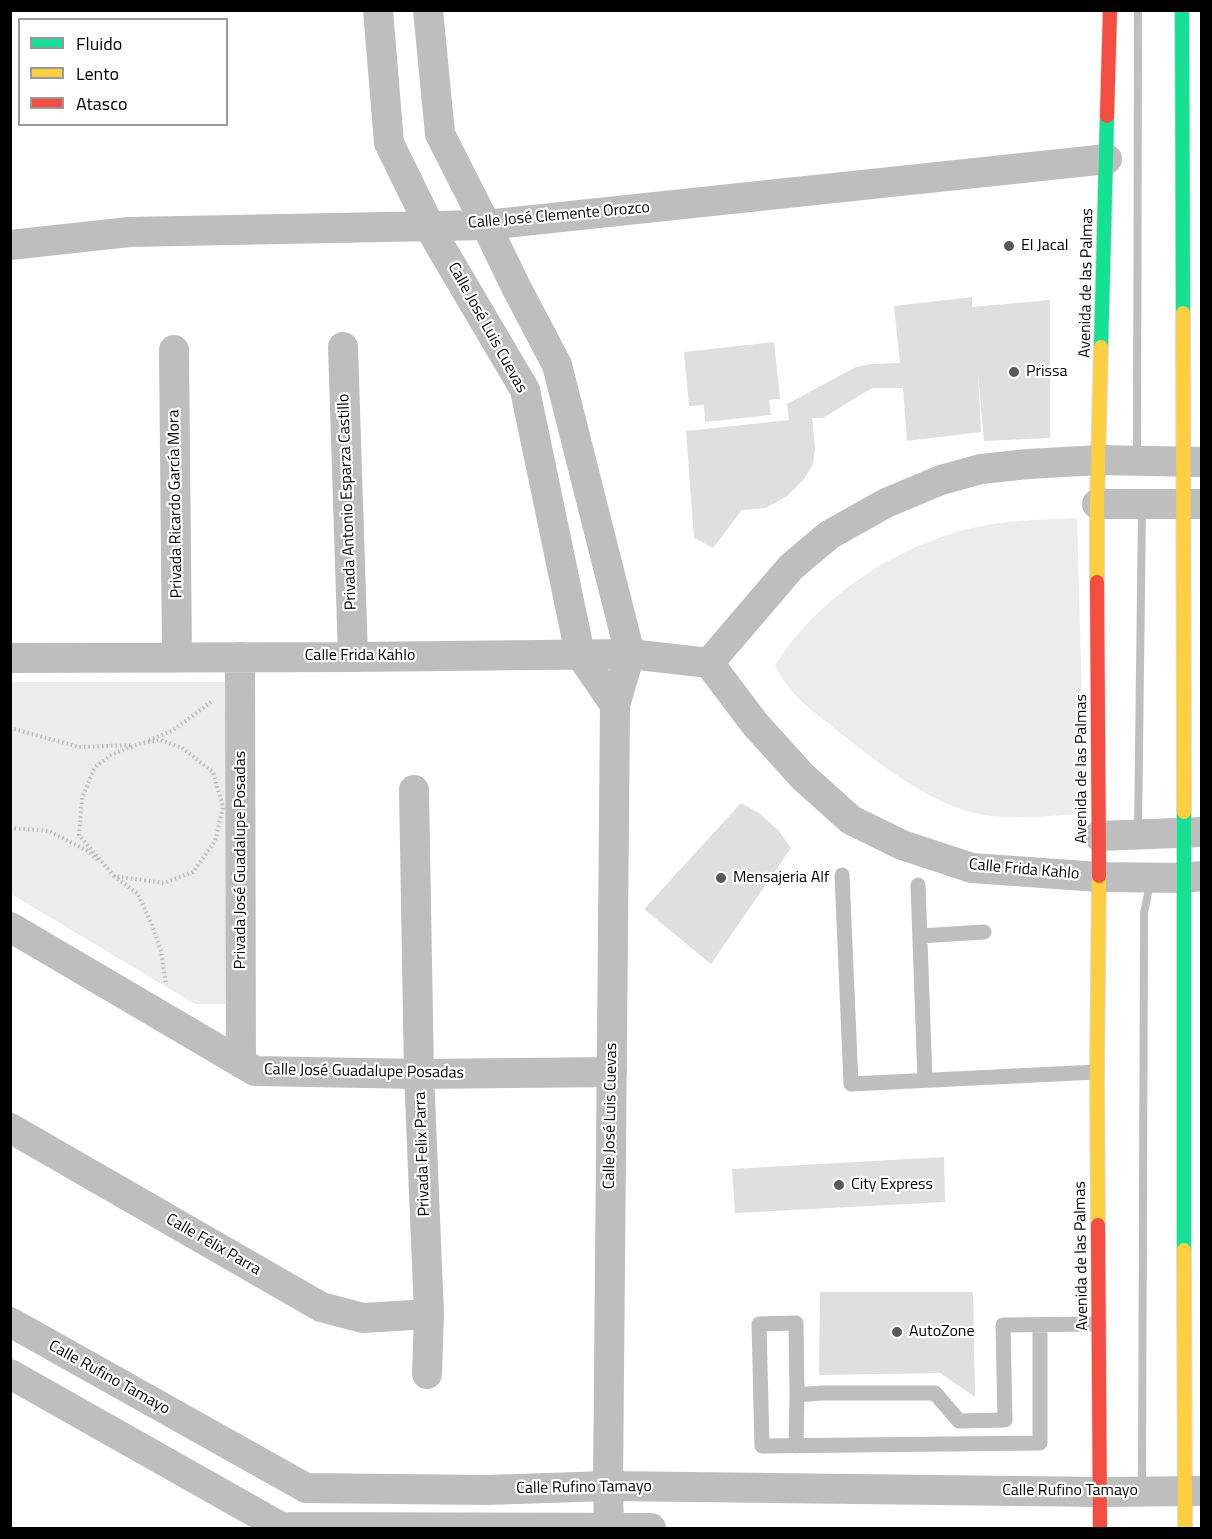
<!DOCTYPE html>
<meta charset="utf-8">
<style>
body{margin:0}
#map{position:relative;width:1212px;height:1539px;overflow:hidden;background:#fff;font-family:"Titillium Web",sans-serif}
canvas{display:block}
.frame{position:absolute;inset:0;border:12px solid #000;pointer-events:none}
.legend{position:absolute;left:18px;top:18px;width:210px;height:108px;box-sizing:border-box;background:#fff;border:2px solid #999;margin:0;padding:8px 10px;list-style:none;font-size:18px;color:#000}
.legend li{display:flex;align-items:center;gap:12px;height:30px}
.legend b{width:30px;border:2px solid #999}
</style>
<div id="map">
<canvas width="1212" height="1539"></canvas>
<div class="frame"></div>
<ul class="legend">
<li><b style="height:8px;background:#16e098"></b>Fluido</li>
<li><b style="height:8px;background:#ffcf43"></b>Lento</li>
<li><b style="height:8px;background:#f24e42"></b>Atasco</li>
</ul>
</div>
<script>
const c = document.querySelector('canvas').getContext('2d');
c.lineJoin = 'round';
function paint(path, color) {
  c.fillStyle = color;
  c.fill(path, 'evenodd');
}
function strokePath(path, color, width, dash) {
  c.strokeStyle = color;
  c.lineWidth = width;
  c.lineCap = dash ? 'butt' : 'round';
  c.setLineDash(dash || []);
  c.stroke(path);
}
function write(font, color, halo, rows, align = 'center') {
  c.font = font + ' "Titillium Web",sans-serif';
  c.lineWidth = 4.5;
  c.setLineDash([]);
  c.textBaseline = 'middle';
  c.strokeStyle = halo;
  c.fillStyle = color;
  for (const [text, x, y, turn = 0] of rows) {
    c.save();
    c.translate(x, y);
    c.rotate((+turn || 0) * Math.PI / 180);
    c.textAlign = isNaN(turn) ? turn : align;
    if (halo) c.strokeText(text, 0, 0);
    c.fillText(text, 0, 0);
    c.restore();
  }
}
paint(new Path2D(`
 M1077 518 1085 813C1053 816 1007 821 975 813 925 801 874 760 834 728 818 715 799 702 787 685 782 679 779 672 775 665 817 599 890 550 964 530 1001 520 1040 520 1077 518Z
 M11 682H240L241 1004H195L11 894Z`), '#ececec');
strokePath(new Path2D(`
 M1137 454 1138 10
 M1138 831 1142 508
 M1142 1486 1144 913 1150 884`), '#bfbfbf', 8);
paint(new Path2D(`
 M972 297V307L1050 300V438L984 441 978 373 981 432 907 441 903 388H872L823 418H812L815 448 813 464 804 479 787 496 766 508 742 510 713 548 694 538 686 431 789 420 787 404 856 367 871 364 900 363 894 306Z
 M774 342 780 399 769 400 771 415 705 422 704 405 689 406 684 352Z
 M741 803 759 813 778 830 791 848 711 964 644 909Z
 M944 1157 945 1202 735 1213 732 1169Z
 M820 1292H973L975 1397 940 1373 819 1375Z`), '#dfdfdf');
const fast = new Path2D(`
 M1182 10 1183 313
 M1101 347 1107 116
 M1184 812V1250`);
const slow = new Path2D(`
 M1183 313 1184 812
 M1097 582V504L1101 347
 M1098 1225 1097 1072 1099 876
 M1184 1250 1185 1528`);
const jam = new Path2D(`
 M1107 116 1110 10
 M1097 582 1099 876
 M1098 1225 1100 1528`);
strokePath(fast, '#dbdbdb', 16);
strokePath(slow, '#dbdbdb', 16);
strokePath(jam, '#dbdbdb', 16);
strokePath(new Path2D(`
 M10 728 79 747 133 745
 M149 740 172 731 211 702
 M161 740 182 748 213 772 223 807 215 841 193 872 164 883 114 876 79 835 82 798 95 767 111 755 141 743Z
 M10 828 49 831 88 851 98 860
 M114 876 138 894 152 925 161 951 166 984`), '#b9b9b9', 4, [1.5, 3]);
strokePath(new Path2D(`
 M842 875 851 1084 1097 1072
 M918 885 925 1080
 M920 936 984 932
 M1040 1325V1443L762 1446 759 1324 796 1323 797 1395 821 1393H935L959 1421 1005 1420 1003 1325 1099 1324
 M796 1446 797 1395`), '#bebebe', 15);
strokePath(new Path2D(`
 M378 10 389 143 436 239 525 390 580 654 615 705
 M428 10 440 134 486 225 516 287 557 365 630 654 615 705 608 1486 609 1528
 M10 245 129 232 486 225 1107 159
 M343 347 353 657
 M174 350 177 657
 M1097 504H1202
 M240 657 241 1063
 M10 658 353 657 630 654 709 663 755 724 803 777 851 820 902 845 972 868 1099 877 1184 878 1202 876
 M709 663 791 567 829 535 886 503 941 480 981 469 1028 464 1099 460 1202 462
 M414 790 419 1074 429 1314 427 1374
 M1099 836 1202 832
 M10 927 255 1071 419 1074 612 1072
 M10 1128 321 1307 363 1318 429 1314
 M10 1322 306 1488 486 1490 608 1486 1101 1492 1202 1491
 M10 1374 281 1527 651 1528`), '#bebebe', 30);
strokePath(fast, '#16e098', 14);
strokePath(slow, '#ffcf43', 14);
strokePath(jam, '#f24e42', 14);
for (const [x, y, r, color] of [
 [1009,246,6,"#595959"],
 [1014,372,6,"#595959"],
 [721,878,6,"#595959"],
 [839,1185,6,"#595959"],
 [897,1332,6,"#595959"]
]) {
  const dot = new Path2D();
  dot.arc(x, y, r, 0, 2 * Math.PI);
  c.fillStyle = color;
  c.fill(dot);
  strokePath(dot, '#fff', 2);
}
write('16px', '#000', '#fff', [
 ["Calle José Clemente Orozco",559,216,-5],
 ["Avenida de las Palmas",1087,283,-89],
 ["Calle José Luis Cuevas",487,328,61],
 ["Privada Antonio Esparza Castillo",348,502,-92],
 ["Privada Ricardo García Mora",176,504,-91],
 ["Calle Frida Kahlo",360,656],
 ["Avenida de las Palmas",1082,769,-90],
 ["Privada José Guadalupe Posadas",241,860,-90],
 ["Calle Frida Kahlo",1024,870,5],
 ["Calle José Guadalupe Posadas",364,1072,1],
 ["Calle José Luis Cuevas",611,1116,-89],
 ["Privada Felix Parra",423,1154,-92],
 ["Calle Félix Parra",213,1245,30],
 ["Avenida de las Palmas",1082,1256,-91],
 ["Calle Rufino Tamayo",109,1378,29],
 ["Calle Rufino Tamayo",584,1488,-1],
 ["Calle Rufino Tamayo",1070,1491]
]);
write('16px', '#000', '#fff', [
 ["El Jacal",1021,246],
 ["Prissa",1026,372],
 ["Mensajeria Alf",733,878],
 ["City Express",851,1185],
 ["AutoZone",909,1332]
], 'left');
</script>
